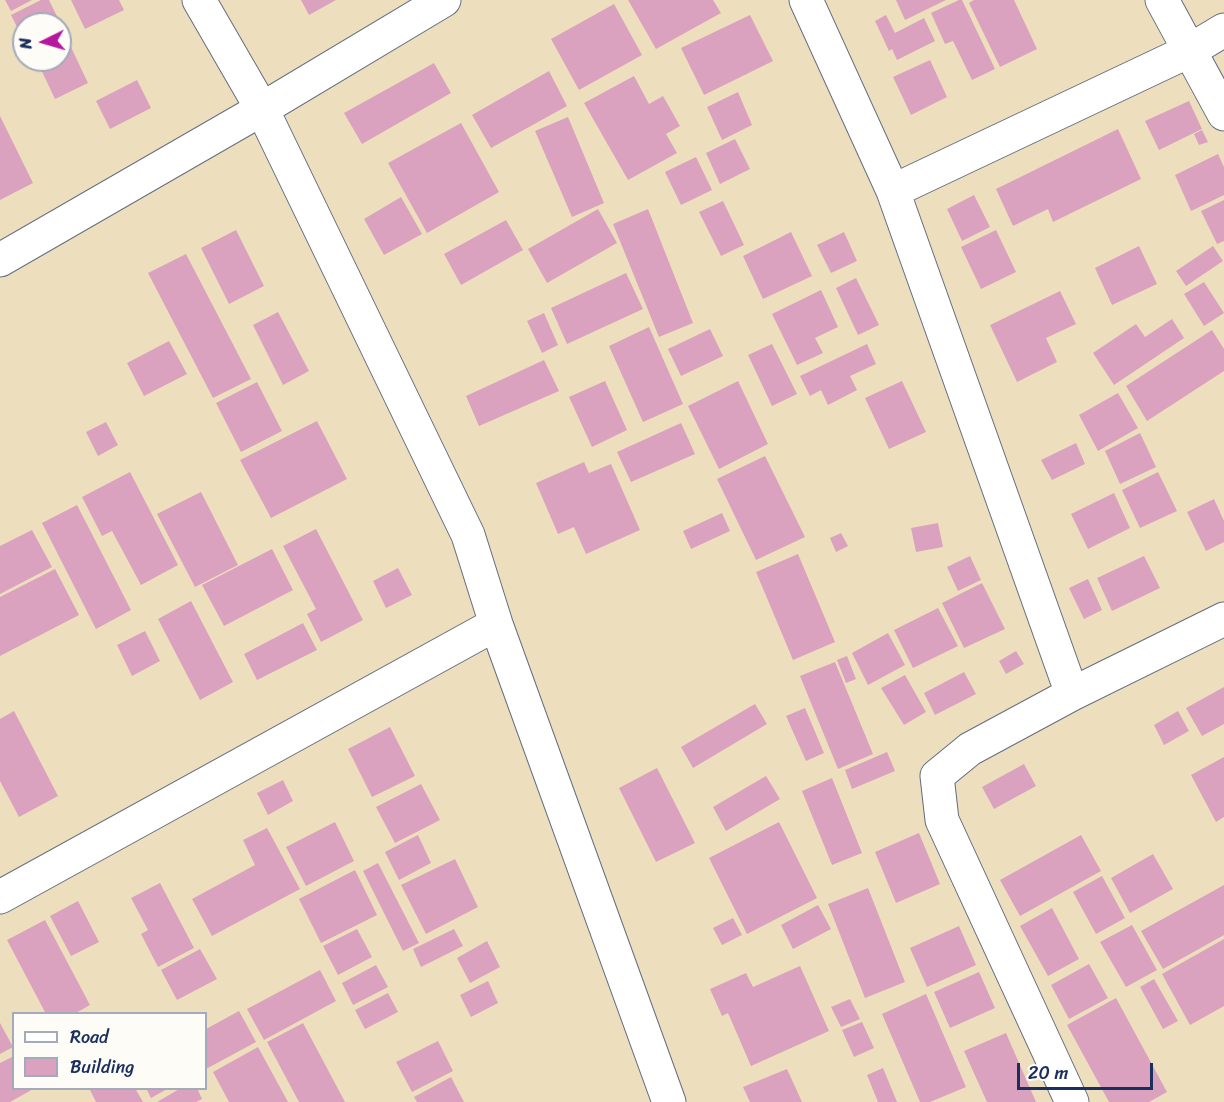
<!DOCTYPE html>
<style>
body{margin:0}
#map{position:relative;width:1224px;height:1102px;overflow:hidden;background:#eddfbd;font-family:Sriracha,sans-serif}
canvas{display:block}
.legend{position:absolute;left:12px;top:1012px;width:195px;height:78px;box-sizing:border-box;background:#fdfcf7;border:2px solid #a3aaba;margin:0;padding:8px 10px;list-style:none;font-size:18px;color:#1b2f5e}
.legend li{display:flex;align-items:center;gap:12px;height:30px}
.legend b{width:30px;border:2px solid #a3aaba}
.north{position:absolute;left:12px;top:12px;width:60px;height:60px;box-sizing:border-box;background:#fdfcf7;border:2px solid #a3aaba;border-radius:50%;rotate:265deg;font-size:16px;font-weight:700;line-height:24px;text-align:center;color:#1b2f5e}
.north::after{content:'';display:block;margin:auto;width:21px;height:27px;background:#b5179e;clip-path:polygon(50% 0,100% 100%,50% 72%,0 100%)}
.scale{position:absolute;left:1017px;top:1063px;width:136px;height:27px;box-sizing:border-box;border:3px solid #1b2f5e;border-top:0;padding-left:8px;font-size:18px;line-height:21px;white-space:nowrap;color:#1b2f5e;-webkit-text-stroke:4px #fdfcf7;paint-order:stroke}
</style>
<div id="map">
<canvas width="1224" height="1102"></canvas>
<ul class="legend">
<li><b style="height:8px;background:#fff"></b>Road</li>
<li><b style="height:16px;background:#daa2bf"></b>Building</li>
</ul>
<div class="north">N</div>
<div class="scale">20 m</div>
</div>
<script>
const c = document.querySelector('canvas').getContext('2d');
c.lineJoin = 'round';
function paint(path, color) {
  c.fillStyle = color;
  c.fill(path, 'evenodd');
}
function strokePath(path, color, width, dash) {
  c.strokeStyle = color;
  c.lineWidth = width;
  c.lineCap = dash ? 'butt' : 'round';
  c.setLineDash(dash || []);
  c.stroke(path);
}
paint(new Path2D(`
 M5 0H32L11 11Z
 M41 0H49L68 39 60 44V24H24V41L11 15Z
 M71 0H119L124 10 85 29Z
 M301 0H336L309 15Z
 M628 0H713L721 13 656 49Z
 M896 0H946L905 20Z
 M959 0H962L995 69 972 80 953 41 945 44 931 13Z
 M974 0H1014L1037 49 1000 67 969 3Z
 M614 4 642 55 579 90 551 39Z
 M750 15 773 61 704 95 681 48Z
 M886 15 895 33 924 18 935 41 897 60 892 49 889 51 875 21Z
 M70 45 88 83 55 99 37 61 60 60V50Z
 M930 60 947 97 911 115 893 77Z
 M434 63 451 93 362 144 344 113Z
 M549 71 567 106 491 148 472 115Z
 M634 76 649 104 663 96 680 126 666 134 677 153 628 180 584 103Z
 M137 80 151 108 110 129 96 101Z
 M738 92 752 125 722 140 707 107Z
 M1189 101 1202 129 1159 150 1145 121Z
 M0 116 33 183 0 200Z
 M568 117 604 203 572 217 535 131Z
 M461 123 499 192 427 233 388 163Z
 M1118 129 1141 179 1053 222 1048 209 1013 226 996 189Z
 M1202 130 1208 142 1199 145 1194 134Z
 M735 139 750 169 720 184 706 153Z
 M1218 154 1224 167V195L1191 211 1175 175Z
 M696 157 712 190 681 205 665 172Z
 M974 195 990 227 962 241 947 209Z
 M401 197 422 234 384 255 364 219Z
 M1224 200V241L1217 244 1201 211Z
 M723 201 744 245 721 256 699 212Z
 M598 209 617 243 547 283 528 249Z
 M648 209 693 323 659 337 613 224Z
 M506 220 523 250 461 285 444 254Z
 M236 230 264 286 229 304 201 248Z
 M996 230 1016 272 981 289 961 247Z
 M791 232 812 276 763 299 743 256Z
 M844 232 857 261 831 273 817 245Z
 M1139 246 1157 284 1112 305 1095 268Z
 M1213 246 1223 261 1186 286 1176 271Z
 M186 254 251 379 213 398 148 273Z
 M626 273 643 309 567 344 551 308Z
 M856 278 879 325 858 335 836 288Z
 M1204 282 1224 313 1204 326 1184 294Z
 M821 290 838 327 815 338 823 353 797 365 772 314Z
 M1060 291 1076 324 1046 338 1057 362 1017 382 990 325Z
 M278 312 309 371 283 385 253 325Z
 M544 313 558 345 542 353 527 321Z
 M1172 319 1184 338 1114 385 1093 353 1136 324 1145 337Z
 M649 327 683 404 643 422 609 346Z
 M710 329 723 356 681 376 668 349Z
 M1212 330 1224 349V371L1147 421 1126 386Z
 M169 341 187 374 144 396 127 363Z
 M772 344 797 394 772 406 748 355Z
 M867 344 876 364 850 376 857 390 828 405 821 390 810 396 800 376Z
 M544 360 559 391 479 426 466 396Z
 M605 381 627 430 592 447 569 397Z
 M738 381 768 444 719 469 688 406Z
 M902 381 926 432 889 449 865 398Z
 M257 382 282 431 241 452 216 403Z
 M1118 393 1138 428 1098 451 1079 415Z
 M317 421 347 479 271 518 240 460Z
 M106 422 118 445 98 456 86 432Z
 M681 423 695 454 631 482 617 452Z
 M1140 433 1156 467 1120 484 1105 451Z
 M1076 443 1085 464 1052 480 1041 460Z
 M765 456 805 537 756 560 717 479Z
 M584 462 589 473 611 464 640 530 586 554 574 527 558 534 536 483Z
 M130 472 178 565 141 585 112 531 102 536 82 497Z
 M1158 472 1177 511 1140 528 1122 490Z
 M201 492 238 565 195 587 157 514Z
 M1114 493 1130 528 1088 549 1071 514Z
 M1214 499 1224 521V542L1206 551 1187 512Z
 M77 505 131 610 96 629 42 523Z
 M722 513 730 531 691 549 683 531Z
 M938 523 943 547 916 552 911 528Z
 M316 529 363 620 321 642 307 614 316 609 283 546Z
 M32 530 52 567 0 594V546Z
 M841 533 848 546 836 552 830 538Z
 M272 549 293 590 224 626 202 585Z
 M798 554 835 642 793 660 756 572Z
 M970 556 981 580 958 591 947 567Z
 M1144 556 1160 588 1112 611 1097 578Z
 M398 568 412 595 386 608 373 581Z
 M55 569 79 615 0 656V597Z
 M1088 579 1102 610 1084 619 1069 588Z
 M982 583 1005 629 964 648 942 603Z
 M191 601 233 682 200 700 158 619Z
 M938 608 958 646 913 668 894 630Z
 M303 623 317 650 257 680 244 654Z
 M145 631 160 661 132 676 117 645Z
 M888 633 905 665 868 685 852 653Z
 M1016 651 1024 664 1006 674 999 661Z
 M847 656 856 679 846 683 837 660Z
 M835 662 873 754 838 769 800 676Z
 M964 672 976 694 935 715 924 693Z
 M905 675 926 712 904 725 881 688Z
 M1224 687V724L1202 736 1186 708Z
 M755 704 767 724 693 768 681 747Z
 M805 708 824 753 806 761 786 716Z
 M14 711 58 796 19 817 0 781V719Z
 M1178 711 1189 731 1164 745 1154 725Z
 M390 727 415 776 372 797 348 749Z
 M887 752 895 771 852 789 845 770Z
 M1224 757V817L1216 822 1191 775Z
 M1024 764 1036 786 994 809 982 787Z
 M657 768 695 843 656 862 619 788Z
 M766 776 780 799 726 831 713 807Z
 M832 778 862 853 832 865 802 791Z
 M283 780 293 801 268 815 257 793Z
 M421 784 440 820 395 843 376 807Z
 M335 822 354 861 306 886 286 847Z
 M779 822 817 898 747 934 709 858Z
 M267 828 300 889 212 936 192 899 255 865 243 840Z
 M919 833 940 884 896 903 875 852Z
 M418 835 431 863 399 880 385 852Z
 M1081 835 1101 871 1020 916 1000 880Z
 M1153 854 1173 889 1130 913 1111 878Z
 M455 859 478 907 426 934 401 885Z
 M378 863 419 943 403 951 363 871Z
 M355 870 377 915 321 943 299 899Z
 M1102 876 1125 918 1096 934 1073 892Z
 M160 883 194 948 158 967 141 934 148 930 131 898Z
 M1224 885V935L1163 969 1141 931Z
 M868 888 905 982 865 998 828 904Z
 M78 901 99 942 71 956 50 916Z
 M818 905 831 929 793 949 781 925Z
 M1052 908 1079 959 1048 976 1020 926Z
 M733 918 742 935 722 945 713 928Z
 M45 920 90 1005 74 1014H46L7 940Z
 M1132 925 1157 970 1126 987 1100 942Z
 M959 926 976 965 927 987 910 948Z
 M357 929 372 957 338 975 323 946Z
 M454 929 463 946 421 967 413 949Z
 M1224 939V1006L1190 1025 1162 974Z
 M487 941 500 967 470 983 457 958Z
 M200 949 217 979 177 1000 161 970Z
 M1089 964 1108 998 1069 1019 1051 985Z
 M376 965 388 987 353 1005 342 983Z
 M800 966 829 1031 751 1066 728 1013 722 1016 710 989 746 973 753 987Z
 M320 970 336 1001 264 1040 247 1009Z
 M979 972 995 1008 950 1028 934 992Z
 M1154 979 1178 1021 1163 1029 1140 987Z
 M488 981 498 1003 471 1017 460 995Z
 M388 993 398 1012 365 1029 355 1010Z
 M926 994 966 1087 930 1102H920L882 1014Z
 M1116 998 1167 1092 1149 1102H1109L1067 1025Z
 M850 999 860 1019 841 1027 831 1007Z
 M239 1011 256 1042 206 1069V1029Z
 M862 1022 874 1048 854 1057 842 1030Z
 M0 1023 13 1047 0 1054Z
 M303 1023 345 1102H299L267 1042Z
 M1006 1033 1036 1102H987L964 1051Z
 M438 1041 453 1071 412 1092 396 1062Z
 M258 1047 288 1102H229L213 1072Z
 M14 1056V1088H35L10 1102H0V1063Z
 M883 1068 897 1102H878L867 1075Z
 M787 1069 802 1102H750L743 1087Z
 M451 1077 464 1102H417L414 1097Z
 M89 1088H135L143 1102H96Z
 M146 1088H169L151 1098Z
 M181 1088H197L202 1099 196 1102H157Z`), '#daa2bf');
const minor = new Path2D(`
 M199 0 262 109 468 535 496 624 669 1102
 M806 0 893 191 1072 694
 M1162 0 1224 114
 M893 191 1189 51 1224 30
 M0 260 262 109 444 0
 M0 897 496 624
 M1072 1102 942 820 937 776 970 749 1072 694 1224 619`);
strokePath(minor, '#646d7f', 35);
strokePath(minor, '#fff', 33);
</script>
